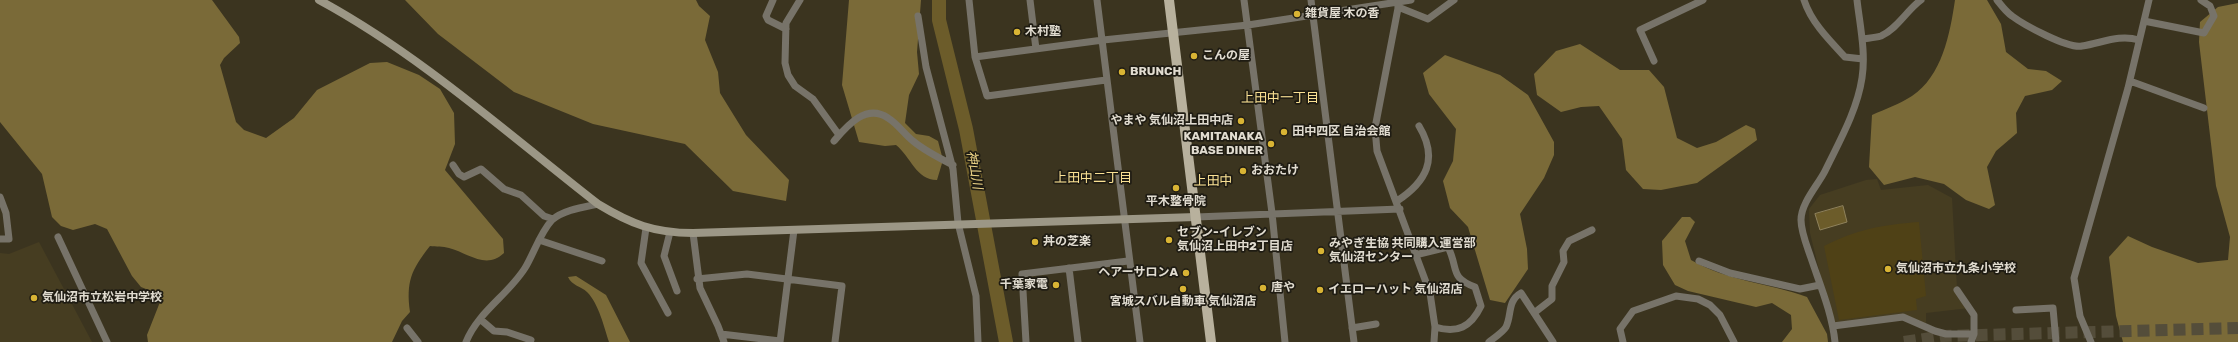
<!DOCTYPE html>
<meta charset="utf-8">
<style>
body{margin:0}
canvas{display:block;background:#3b341f}
</style>
<canvas width="2238" height="342"></canvas>
<script>
const c = document.querySelector('canvas').getContext('2d');
c.lineJoin = 'round';
function paint(path, color) {
  c.fillStyle = color;
  c.fill(path, 'evenodd');
}
function strokePath(path, color, width, dash) {
  c.strokeStyle = color;
  c.lineWidth = width;
  c.lineCap = dash ? 'butt' : 'round';
  c.setLineDash(dash || []);
  c.stroke(path);
}
function write(font, color, halo, rows, align = 'center') {
  c.font = font + ' Rubik,"Noto Sans JP",sans-serif';
  c.lineWidth = 3.5;
  c.setLineDash([]);
  c.textBaseline = 'middle';
  c.strokeStyle = halo;
  c.fillStyle = color;
  for (const [text, x, y, turn = 0] of rows) {
    c.save();
    c.translate(x, y);
    c.rotate((+turn || 0) * Math.PI / 180);
    c.textAlign = isNaN(turn) ? turn : align;
    if (halo) c.strokeText(text, 0, 0);
    c.fillText(text, 0, 0);
    c.restore();
  }
}
paint(new Path2D(`
 M1877 179 1881 190 1928 185 1952 198 1957 289 1969 308 1926 313V328L1901 318 1833 326 1810 233 1809 209 1820 195 1866 180Z
 M39 242 92 342H0V253L9 254Z`), '#463d21');
paint(new Path2D(`
 M1919 222 1926 296 1916 299 1917 310 1839 320 1824 246C1858 229 1881 225 1919 222Z`), '#4f4116');
paint(new Path2D(`
 M0 0H212L239 37 240 43 224 58 220 65 236 122 244 130 266 138 294 118 317 90 370 63 387 62 419 75 440 89 454 113 455 144 445 170 503 239 504 253C486 270 468 253 449 248 443 246 436 247 430 246 411 270 406 282 410 312L402 321 392 342H148L147 335 160 302 156 293 141 287 132 276 107 229 95 224 73 230 61 226 52 217 42 174 0 122Z
 M405 0H696L699 6 710 16 705 40 718 72 720 93 746 135 789 180 786 201 733 191 685 144 593 124 514 92 438 34Z
 M849 0H921L917 52 919 74 909 95 905 123 916 134 929 136 938 141 943 160 937 180C916 180 911 157 896 145L885 146 859 142 842 85Z
 M1955 0H1987L2001 24 2006 52 2028 69 2046 71 2062 81 2052 90 2025 96 2016 113 2017 133 1996 151 1987 167 1995 205 1989 209 1966 200 1944 184 1915 177 1884 185 1869 167 1872 115C1885 109 1900 104 1912 96 1942 76 1950 34 1955 0Z
 M2238 3V342H2123L2116 316 2109 257 2128 236 2152 247 2198 263 2228 260 2230 237 2216 186 2199 42 2200 22 2218 7Z
 M1580 44 1620 70H1649L1664 87 1677 138 1697 148 1716 142 1746 125 1755 129 1757 140 1697 183 1661 190 1643 189 1626 170 1622 139 1599 106 1581 107 1561 112 1537 95 1534 74 1556 51Z
 M1445 55 1500 75 1528 95 1554 142V155L1544 178 1520 214 1527 249 1528 269 1505 303 1490 300 1468 227 1450 208 1443 181 1453 161 1456 129 1429 94 1423 73Z
 M1682 217H1690L1695 222 1685 241 1691 260C1727 281 1769 283 1807 297L1827 334 1828 342H1782L1792 329 1791 315 1772 303 1756 307 1688 291 1675 285 1663 265 1662 241Z
 M576 276 606 295 630 342H609C604 327 599 304 587 292 581 286 572 286 568 277Z`), '#7a6a38');
const water = new Path2D(`
 M1843 206 1847 222 1820 230 1815 214Z`);
paint(water, '#6c5c2a');
strokePath(water, '#8f825c', 1);
strokePath(new Path2D(`
 M939 0V20L966 129 1006 342`), '#6c5c2a', 14);
strokePath(new Path2D(`
 M1904 342 1944 336 2238 328`), '#544d3a', 12, [12, 6]);
strokePath(new Path2D(`
 M773 0 766 16 768 20 786 29
 M800 0 786 23 785 63 788 75 795 86 813 99 839 135
 M969 0 975 57 987 96 1106 80
 M1030 0 1036 49
 M1097 0 1140 342
 M1244 0 1272 213 1285 342
 M1311 0 1354 342
 M1397 0 1399 3 1375 128 1377 151 1430 293 1435 327 1434 342
 M1804 0C1811 22 1829 40 1845 57L1863 59
 M1997 0C2001 5 2006 12 2012 16 2024 25 2068 49 2082 46 2102 43 2119 34 2139 40
 M1398 7 1428 19 1454 0
 M918 16 926 67 953 169 958 223 976 296 978 342
 M2144 21 2204 33 2214 16 2210 6 2201 0
 M1862 39C1868 38 1875 38 1881 36 1897 29 1907 10 1921 0
 M975 57 1103 40 1248 25 1411 0
 M1654 61 1640 30 1703 0
 M2130 81 2204 108
 M834 141C847 126 866 103 888 118 898 124 904 134 913 141 925 151 939 158 953 165
 M453 165 459 174 464 177 481 169 504 189 521 195 544 216 553 219
 M0 197 6 213 9 239H0
 M1397 201C1426 182 1439 159 1419 126
 M1196 217 1400 209
 M646 228 641 263 668 313
 M670 232 664 256 677 291
 M693 233 700 288 718 326 724 342
 M58 237 107 342
 M539 240 602 261
 M1415 255 1448 247C1459 269 1449 277 1475 287L1481 306C1471 327 1457 334 1435 327
 M1699 261 1730 273 1800 289 1820 285
 M1069 268 1078 342
 M697 279 747 274 842 286 835 342
 M2016 310 2053 308 2056 342
 M1534 313 1552 299V286L1564 262 1563 251 1569 241 1592 230
 M480 319 494 331 507 332 531 340
 M1833 326 1903 317 1935 331 1946 334H1974V315L1957 290
 M407 328 418 342
 M1352 328 1376 324
 M721 334 780 341
 M466 342C478 312 508 295 525 268 534 253 540 233 552 220 563 210 584 207 598 204
 M780 342 794 230
 M1026 342 1022 274 1128 261
 M1489 342C1494 338 1503 332 1506 327 1512 315 1507 301 1521 293L1553 342
 M1623 342 1620 329 1633 311 1676 296 1698 299 1710 305 1720 315 1734 342
 M1835 342C1832 313 1820 285 1811 258 1807 246 1801 232 1801 220 1801 203 1818 185 1825 171 1839 142 1857 111 1862 78 1866 53 1860 26 1857 0
 M1971 342 1974 334
 M2091 342 2080 316 2074 278 2128 88 2149 0`), '#777369', 7);
strokePath(new Path2D(`
 M319 0C419 54 508 134 598 204 631 224 654 233 693 233L1196 217`), '#9c9786', 8);
strokePath(new Path2D(`
 M1169 0 1211 342`), '#b8b19d', 10);
for (const [x, y, r, color] of [
 [1297,14,4,"#d9b434"],
 [1017,32,4,"#d9b434"],
 [1194,56,4,"#d9b434"],
 [1122,72,4,"#d9b434"],
 [1241,121,4,"#d9b434"],
 [1284,132,4,"#d9b434"],
 [1271,144,4,"#d9b434"],
 [1243,171,4,"#d9b434"],
 [1176,188,4,"#d9b434"],
 [1169,240,4,"#d9b434"],
 [1035,242,4,"#d9b434"],
 [1321,251,4,"#d9b434"],
 [1888,269,4,"#d9b434"],
 [1186,273,4,"#d9b434"],
 [1056,285,4,"#d9b434"],
 [1263,288,4,"#d9b434"],
 [1183,289,4,"#d9b434"],
 [1320,290,4,"#d9b434"],
 [34,298,4,"#d9b434"]
]) {
  const dot = new Path2D();
  dot.arc(x, y, r, 0, 2 * Math.PI);
  c.fillStyle = color;
  c.fill(dot);
  strokePath(dot, '#1f1c13', 1.5);
}
write('bold 12px', '#e1dcd0', '#1f1c13', [
 ["雑貨屋 木の香",1305,14],
 ["木村塾",1025,32],
 ["こんの屋",1202,56],
 ["BRUNCH",1130,72],
 ["やまや 気仙沼上田中店",1233,121,"right"],
 ["田中四区 自治会館",1292,132],
 ["KAMITANAKA",1263,137,"right"],
 ["BASE DINER",1263,151,"right"],
 ["おおたけ",1251,171],
 ["平木整骨院",1176,202,"center"],
 ["セブン-イレブン",1177,233],
 ["気仙沼上田中2丁目店",1177,247],
 ["丼の芝楽",1043,242],
 ["みやぎ生協 共同購入運営部",1329,244],
 ["気仙沼センター",1329,258],
 ["気仙沼市立九条小学校",1896,269],
 ["ヘアーサロンA",1178,273,"right"],
 ["千葉家電",1048,285,"right"],
 ["唐や",1271,288],
 ["イエローハット 気仙沼店",1328,290],
 ["気仙沼市立松岩中学校",42,298],
 ["宮城スバル自動車 気仙沼店",1183,302,"center"]
], 'left');
write('13px', '#f9e093', '#1f1c13', [
 ["上田中一丁目",1280,98],
 ["上田中二丁目",1093,178],
 ["上田中",1213,181]
]);
write('italic 13px', '#f0d789', '#1f1c13', [
 ["神山川",974,170,80]
]);
</script>
